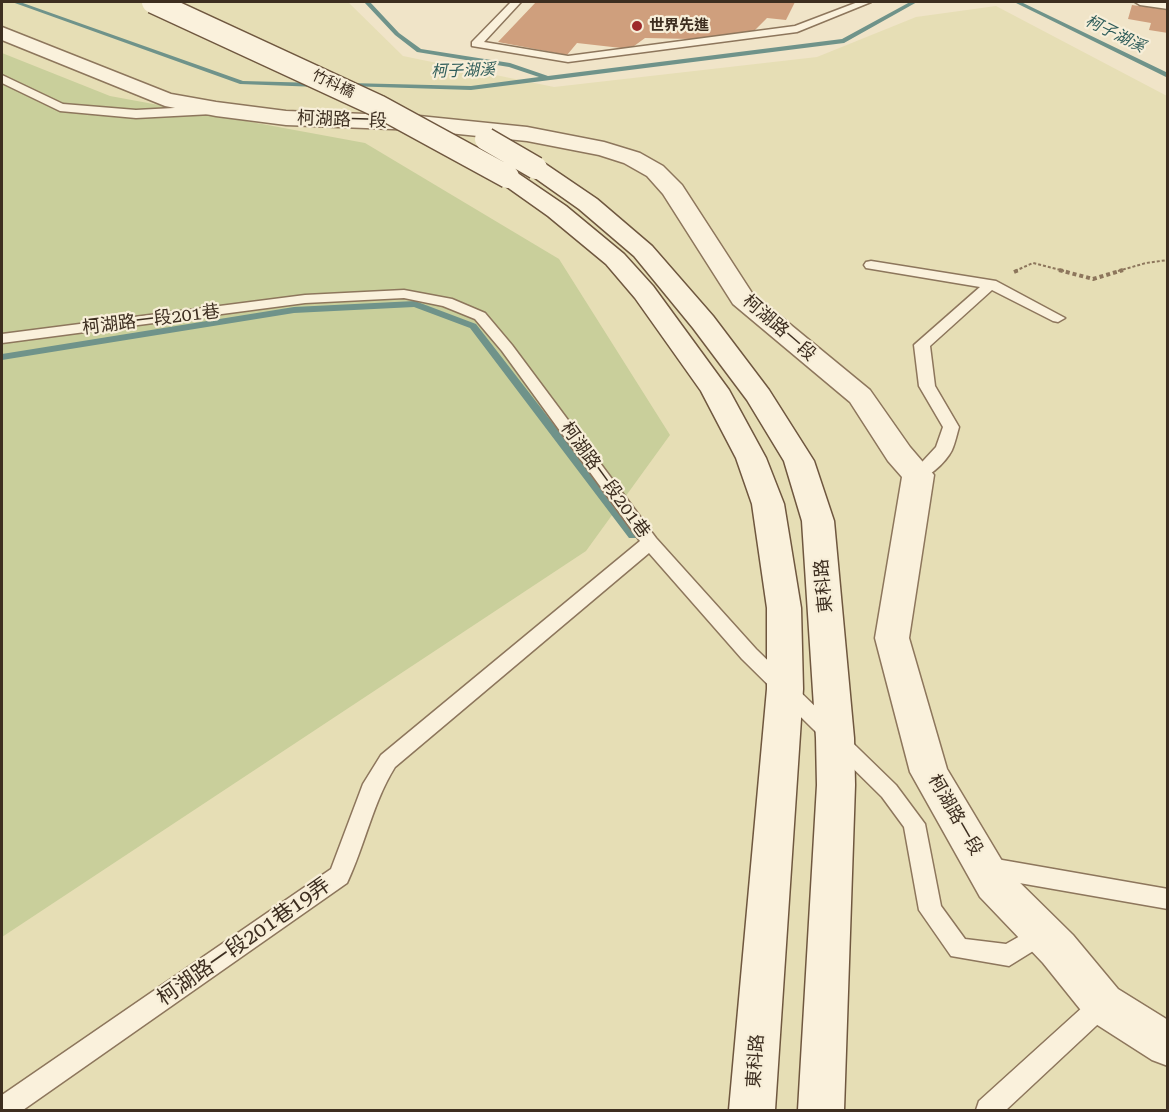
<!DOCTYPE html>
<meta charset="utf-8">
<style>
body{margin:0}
#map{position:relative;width:1169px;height:1112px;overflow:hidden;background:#f0e4c8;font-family:"Roboto Serif",serif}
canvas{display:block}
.frame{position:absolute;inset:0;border:3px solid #3d2e20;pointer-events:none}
</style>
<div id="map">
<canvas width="1169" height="1112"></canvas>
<div class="frame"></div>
</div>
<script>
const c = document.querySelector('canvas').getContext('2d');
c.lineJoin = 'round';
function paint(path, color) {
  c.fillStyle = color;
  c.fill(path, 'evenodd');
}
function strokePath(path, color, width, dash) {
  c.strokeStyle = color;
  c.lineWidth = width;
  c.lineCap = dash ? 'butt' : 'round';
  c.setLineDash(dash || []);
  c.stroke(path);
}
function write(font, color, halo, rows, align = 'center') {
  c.font = font + ' "Roboto Serif","Noto Sans TC",serif';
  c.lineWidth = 4.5;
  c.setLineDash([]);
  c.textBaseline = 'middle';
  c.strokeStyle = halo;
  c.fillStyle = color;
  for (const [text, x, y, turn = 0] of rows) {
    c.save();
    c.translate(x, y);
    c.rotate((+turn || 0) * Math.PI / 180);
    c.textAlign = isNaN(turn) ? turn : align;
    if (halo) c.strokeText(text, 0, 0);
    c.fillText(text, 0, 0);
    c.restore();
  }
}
paint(new Path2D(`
 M2 2H348L403 56 554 87 817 57 916 17 996 6 1167 96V1110H2Z`), '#e6deb5');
paint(new Path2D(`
 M2 53 110 96 365 143 559 259 670 435 586 551 2 937Z`), '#c9cf9b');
paint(new Path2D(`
 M12 2H20L243 81 318 83 321 85 318 87 240 84Z
 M364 2H370L399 33 421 49 510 63 548 76 842 39 910 2H917L844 43 471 90 347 86 346 85 349 83 471 86 539 77 509 67 417 52 395 35Z
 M1014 2H1021L1168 73V78Z
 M415 301 476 324 637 532 638 535 637 538H629L470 328 414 307 294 313 2 360V354L294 307Z`), '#6f938a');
paint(new Path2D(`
 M536 2H795L786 20 767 18 754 31 691 39 645 38 630 49 577 43 567 55 498 42Z
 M1132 5 1168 10V33L1149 30 1151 23 1128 19Z`), '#cf9f7d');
const lane = new Path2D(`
 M511 2H521L484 42 568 56 795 26 858 2H871L797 32 568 62 472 46V42Z
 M1135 2 1168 3V9L1140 5Z
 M2 75 63 104 136 110 212 106 218 110 212 114 136 118 60 111 2 83Z
 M871 261 996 281 1065 318 1058 322 1053 321 992 290 930 346 935 386 959 427C957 434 955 443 952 450 946 462 925 483 912 479L910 475 936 447 943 427 919 386 914 345 980 287 866 268 864 265 866 262Z
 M404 290 452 299 485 313 512 345 656 538 756 649 896 785 925 824 941 906 965 939 1006 944 1043 923 1051 926 1054 933 1051 940 1009 966 951 956 919 910 904 827 882 797 742 659 649 553 395 767C373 802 365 845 347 883L23 1110H2V1095L331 869 363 784 381 755 640 541 502 351 475 319 443 306 404 298 305 303 2 343V334L305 295Z
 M985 857 1168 889V909L985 877 977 874 974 867 977 860Z
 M1103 993 1111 996 1115 1004 1111 1012 1006 1110H976L979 1101 1095 996Z`);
const street = new Path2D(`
 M2 27 171 94 216 102 286 111 419 116 527 127 604 142 640 153 663 166 682 185 752 293 870 390 910 447 934 475 909 638 947 769 1008 871 1073 935 1118 989 1168 1020V1066L1152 1060 1088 1019 1043 963 980 897 910 772 875 638 902 477 888 461 850 402 733 304 663 194 647 176 624 163 599 155 527 141 419 130 286 125 216 116 165 106 2 40Z`);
const secondary = new Path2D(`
 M536 161 544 163 597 199 652 246 713 316 769 390 814 461 834 521 854 738 855 785 844 1110H798L817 785 816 738 802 521 784 461 747 400 693 328 634 256 579 209 528 173 524 168 528 163Z
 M508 170 516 172 566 206 624 254 653 286 729 390 766 458 784 504 801 608 803 689 775 1110H729L767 689V608L752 504 736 458 701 391 635 298 606 264 548 216 500 182 496 177 500 172Z`);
strokePath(lane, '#8d765c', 3);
strokePath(street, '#8d765c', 3);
strokePath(secondary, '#6f573f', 3);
strokePath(new Path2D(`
 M1015 271 1033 263 1064 271
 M1118 271 1146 263 1168 260`), '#8d765c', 2, [3, 2]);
strokePath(new Path2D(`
 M1059 270 1093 279 1123 270
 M1014 272 1019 270`), '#8d765c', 4, [4, 3]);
paint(lane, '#faf1dc');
paint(street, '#faf1dc');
paint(secondary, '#faf1dc');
const secondaryBridge = new Path2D(`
 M153 2 378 106 508 177
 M486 139 536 168`);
strokePath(secondaryBridge, '#6f573f', 25, []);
strokePath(secondaryBridge, '#faf1dc', 22);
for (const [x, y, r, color] of [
 [637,26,6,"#9e2a2b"]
]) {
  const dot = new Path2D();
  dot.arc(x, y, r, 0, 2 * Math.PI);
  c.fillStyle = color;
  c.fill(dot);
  strokePath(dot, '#f7eed8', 2);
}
write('bold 15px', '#3d2e20', '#f7eed8', [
 ["世界先進",649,26]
], 'left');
write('15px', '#3d2e20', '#f7eed8', [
 ["竹科橋",333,84,25]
]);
write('italic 16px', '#2f5d5a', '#f7eed8', [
 ["柯子湖溪",1115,34,26],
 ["柯子湖溪",463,71,-2]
]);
write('18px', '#3d2e20', '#f7eed8', [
 ["柯湖路一段",342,120,2],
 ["柯湖路一段201巷",151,320,-7],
 ["柯湖路一段",779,328,41],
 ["柯湖路一段201巷",605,480,54],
 ["東科路",824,586,-95],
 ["柯湖路一段",955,815,60],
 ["東科路",756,1061,-86]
]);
write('21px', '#3d2e20', '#f7eed8', [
 ["柯湖路一段201巷19弄",244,942,-35]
]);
</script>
